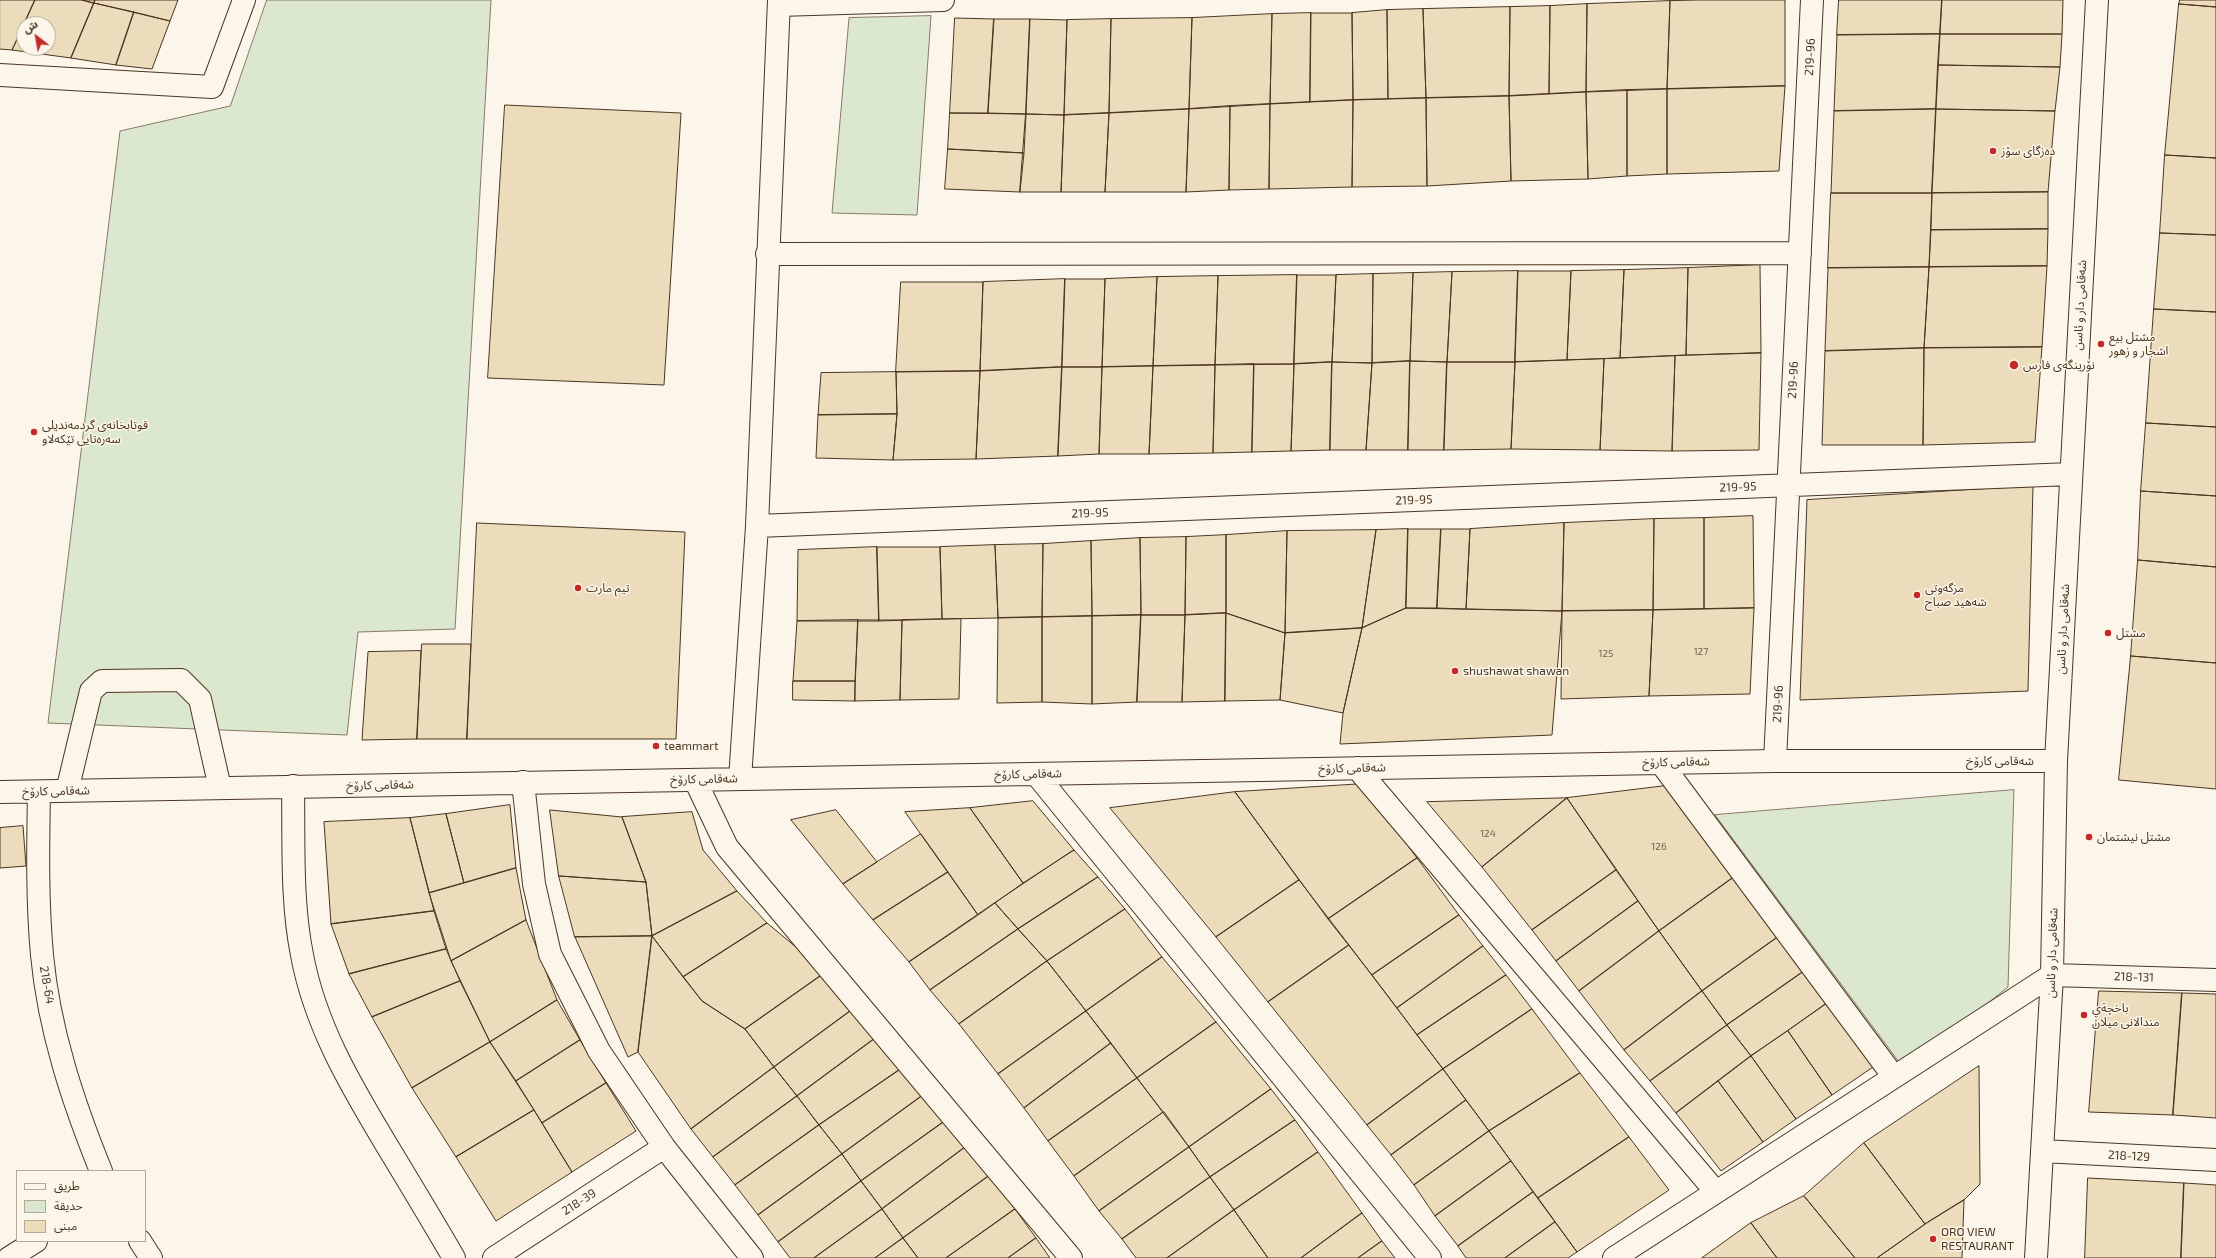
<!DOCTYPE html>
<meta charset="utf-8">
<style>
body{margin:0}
#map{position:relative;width:2216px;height:1258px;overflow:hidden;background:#fbf6e9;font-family:"Exo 2","Noto Sans Arabic",sans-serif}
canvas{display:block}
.legend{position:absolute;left:16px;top:1170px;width:130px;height:72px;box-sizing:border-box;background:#fbf6e9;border:1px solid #b4a999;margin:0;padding:5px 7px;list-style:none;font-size:12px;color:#4a3520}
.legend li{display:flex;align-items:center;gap:8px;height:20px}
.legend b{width:20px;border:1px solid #b4a999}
.north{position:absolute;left:16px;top:16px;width:40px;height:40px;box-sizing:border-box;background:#fbf6e9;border:1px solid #b4a999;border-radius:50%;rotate:329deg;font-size:11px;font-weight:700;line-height:16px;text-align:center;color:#4a3520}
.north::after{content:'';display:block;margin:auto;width:14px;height:18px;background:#c62828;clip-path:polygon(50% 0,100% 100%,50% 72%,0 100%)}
</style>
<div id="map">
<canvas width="2216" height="1258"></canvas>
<ul class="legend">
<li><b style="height:5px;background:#fbf6e9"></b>طريق</li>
<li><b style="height:11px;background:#dce7d0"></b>حديقة</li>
<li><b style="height:11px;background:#ecdcbc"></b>مبنى</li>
</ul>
<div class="north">ش</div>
</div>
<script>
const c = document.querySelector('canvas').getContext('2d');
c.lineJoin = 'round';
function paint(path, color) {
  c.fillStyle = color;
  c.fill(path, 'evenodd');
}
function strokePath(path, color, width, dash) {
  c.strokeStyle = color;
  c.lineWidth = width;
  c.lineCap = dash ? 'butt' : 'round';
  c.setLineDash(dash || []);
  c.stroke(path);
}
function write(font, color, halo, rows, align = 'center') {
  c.font = font + ' "Exo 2","Noto Sans Arabic",sans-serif';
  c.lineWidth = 3;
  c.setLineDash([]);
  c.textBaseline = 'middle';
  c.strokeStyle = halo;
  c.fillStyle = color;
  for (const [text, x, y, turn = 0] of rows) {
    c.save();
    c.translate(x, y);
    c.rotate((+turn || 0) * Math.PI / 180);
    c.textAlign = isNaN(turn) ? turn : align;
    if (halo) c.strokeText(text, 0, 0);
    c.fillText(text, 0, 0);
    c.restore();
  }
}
const green = new Path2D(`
 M267 0H491L455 629 358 632 347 735 48 723 120 131 230 106Z
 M931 16 917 215 832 213 849 18Z
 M2014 790 2008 987 1905 1070 1715 815Z`);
paint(green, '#dce7d0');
strokePath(green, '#887966', 1);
const building = new Path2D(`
 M0 0H35L12 50 0 49Z
 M35 0H82L94 3 71 58 12 50 24 25V48H48V24H24Z
 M82 0H95L94 3Z
 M95 0H178L170 21 94 3Z
 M1700 0H1785V86L1667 89 1670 1Z
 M1839 0H1942L1940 34 1837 35Z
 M1942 0H2063L2062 34H1940Z
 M2180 0H2216V7L2179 4Z
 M1670 1 1667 89 1586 92 1587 4Z
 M94 3 134 12 116 65 71 58Z
 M1587 4 1586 92 1549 94 1550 6Z
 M2179 4 2216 7V158L2165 155Z
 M1550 6 1549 94 1509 96 1510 7Z
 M1510 7 1509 96 1426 98 1423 9Z
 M1423 9 1426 98 1388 99 1387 10Z
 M1387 10 1388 99 1353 100 1352 13Z
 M134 12 170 21 152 69 116 65Z
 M1311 13 1310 102 1270 104 1272 14Z
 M1311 13H1352L1353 100 1310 102Z
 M1272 14 1270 104 1189 109 1192 18Z
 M955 18 994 19 988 113H950Z
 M1192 18 1189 109 1109 113 1111 19Z
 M994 19H1030L1026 114 988 113Z
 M1030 19 1067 20 1064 115 1026 114Z
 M1111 19 1109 113 1064 115 1067 20Z
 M1940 34 1936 109 1834 111 1837 35Z
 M1940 34H2062L2060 67 1938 65Z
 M1938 65 2060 67 2055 111 1936 109Z
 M1785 86 1779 171 1667 174V89Z
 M1667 89V174L1627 176V90Z
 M1627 90V176L1588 179 1586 92Z
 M1586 92 1588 179 1511 181 1509 96Z
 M1509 96 1511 181 1427 186 1426 98Z
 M1426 98 1427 186 1352 187 1353 100Z
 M1353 100 1352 187 1269 189 1270 104Z
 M1270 104 1269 189 1229 190 1230 106Z
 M505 105 681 113 664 385 488 378Z
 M1230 106 1229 190 1186 192 1189 109Z
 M1189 109 1186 192H1105L1109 113Z
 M1936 109 2055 111 2048 192 1932 193Z
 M1936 109 1932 193H1831L1834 111Z
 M950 113 1026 114 1024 153 948 149Z
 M1109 113 1105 192H1061L1064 115Z
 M1026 114 1064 115 1061 192H1020Z
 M948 149 1024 153 1020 192 945 189Z
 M2165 155 2216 158V235L2160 233Z
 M2048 192V229L1931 230 1932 193Z
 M1831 193H1932L1929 267 1828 268Z
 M2048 229 2047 266 1929 267 1931 230Z
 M2160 233 2216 235V312L2154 309Z
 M1760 265 1761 353 1686 355 1688 268Z
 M2047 266 2042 347 1924 348 1929 267Z
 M1929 267 1924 348 1825 351 1828 268Z
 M1688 268 1686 355 1620 358 1624 270Z
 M1624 270 1620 358 1567 360 1571 271Z
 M1518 271 1515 362H1447L1452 272Z
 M1518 271H1571L1567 360 1515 362Z
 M1452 272 1447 362 1410 361 1413 273Z
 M1413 273 1410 361 1372 363 1373 274Z
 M1373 274 1372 363 1332 362 1336 275Z
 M1297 275H1336L1332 362 1294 364Z
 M1297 275 1294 364 1215 365 1218 276Z
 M1218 276 1215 365 1153 366 1157 277Z
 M1157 277 1153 366 1102 367 1105 279Z
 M1065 279H1105L1102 367H1062Z
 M1065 279 1062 367 980 371 983 282Z
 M901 282H983L980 371 896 372Z
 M2154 309 2216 312V427L2146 423Z
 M2042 347 2035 442 1923 445 1924 348Z
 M1924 348 1923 445H1822L1825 351Z
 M1761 353 1759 450 1672 451 1675 356Z
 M1675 356 1672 451 1600 450 1604 359Z
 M1604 359 1600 450 1511 449 1515 362Z
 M1410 361 1408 450H1366L1372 363Z
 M1410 361 1447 362 1444 450H1408Z
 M1332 362 1330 450 1291 451 1294 364Z
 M1332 362 1372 363 1366 450H1330Z
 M1447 362H1515L1511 449 1444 450Z
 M1254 364 1252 452 1213 453 1215 365Z
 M1254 364H1294L1291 451 1252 452Z
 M1215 365 1213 453 1149 454 1153 366Z
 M1153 366 1149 454H1099L1102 367Z
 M1062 367H1102L1099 454 1058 456Z
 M1062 367 1058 456 976 459 980 371Z
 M980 371 976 459 893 460 897 414 896 372Z
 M896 372 897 414 818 415 821 373Z
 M897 414 893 460 816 458 818 415Z
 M2146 423 2216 427V496L2141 491Z
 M2033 486 2028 691 1800 700 1807 500Z
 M2141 491 2216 496V567L2138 560Z
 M1753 516 1754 608 1704 609V518Z
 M1704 518V609L1653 610 1654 519Z
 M1654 519 1653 610 1562 611 1564 523Z
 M477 523 685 532 676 739H467Z
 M1564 523 1562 611 1466 609 1470 529Z
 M1408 529 1406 608 1362 628 1376 530Z
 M1408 529H1441L1437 608H1406Z
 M1441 529H1470L1466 609 1437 608Z
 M1376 530 1362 628 1285 633 1287 531Z
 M1287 531 1285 633 1226 613V535Z
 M1226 535V613L1185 615 1186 537Z
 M1186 537 1185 615H1141L1140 538Z
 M1140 538 1141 615 1092 616 1091 541Z
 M1091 541 1092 616 1042 617 1043 544Z
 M1043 544 1042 617 998 618 995 545Z
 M995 545 998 618 942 619 940 547Z
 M877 547 879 621H797L798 550Z
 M877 547H940L942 619 879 621Z
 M2138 560 2216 567V663L2131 656Z
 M1406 608 1562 611 1552 735 1340 744 1343 713 1362 628Z
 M1754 608 1750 694 1649 696 1653 610Z
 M1653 610 1649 696 1561 699 1562 611Z
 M1226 613 1285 633 1280 700 1225 701Z
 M1226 613 1225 701 1182 702 1185 615Z
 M1141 615H1185L1182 702H1137Z
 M1141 615 1137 702 1092 704V616Z
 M1092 616V704L1042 702V617Z
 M1042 617V702L997 703 998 618Z
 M961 619 959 699 900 700 902 620Z
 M858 620H902L900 700 855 701Z
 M858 620 855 681H793L797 621Z
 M1362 628 1343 713 1280 700 1285 633Z
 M422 644H471L467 739H417Z
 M421 651 417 739 362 740 368 652Z
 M2131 656 2216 663V789L2119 780Z
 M793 681H855V701L793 700Z
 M1362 784 1417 858 1328 919 1235 792Z
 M1673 785 1738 874 1659 931 1567 798Z
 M1235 792 1299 880 1216 937 1110 808Z
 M1567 798 1482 867 1427 802Z
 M1567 798 1616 870 1532 930 1482 867Z
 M1033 801 1074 850 1023 883 970 808Z
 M510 805 516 868 464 883 446 814Z
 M970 808 1023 883 978 915 905 812Z
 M550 810 622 817 646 882 559 876Z
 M836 810 877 862 843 884 791 820Z
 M692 812 703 850 737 891 652 936 646 882 622 817Z
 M446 814 464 883 429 893 410 818Z
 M410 818 434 911 331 924 324 822Z
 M23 826 26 866 0 868V828Z
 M921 834 948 872 873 920 843 884Z
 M1074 850 1098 877 1018 929 995 903Z
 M1417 858 1459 915 1372 975 1328 919Z
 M516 868 526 920 451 961 429 893Z
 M1616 870 1638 901 1556 961 1532 930Z
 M948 872 978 915 909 962 873 920Z
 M1738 874 1782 934 1702 991 1659 931Z
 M559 876 646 882 652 936 575 937Z
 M1098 877 1125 909 1047 961 1018 929Z
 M1299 880 1349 945 1268 1002 1216 937Z
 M737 891 767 923 683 977 652 936Z
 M1638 901 1659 931 1579 991 1556 961Z
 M995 903 1018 929 930 990 909 962Z
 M1125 909 1162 957 1086 1011 1047 961Z
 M434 911 446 949 349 974 331 924Z
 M1459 915 1483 946 1397 1008 1372 975Z
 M526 920 557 1000 490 1042 451 961Z
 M767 923 826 972 745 1029 702 1001 683 977Z
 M1018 929 1047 961 959 1024 930 990Z
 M1659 931 1702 991 1624 1050 1579 991Z
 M1782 934 1807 969 1727 1025 1702 991Z
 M652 936 702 1001 745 1029 774 1067 691 1129 638 1052Z
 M652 936 638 1052 628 1057 575 937Z
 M1349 945 1443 1069 1367 1125 1268 1002Z
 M1483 946 1506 975 1417 1035 1397 1008Z
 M446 949 460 981 372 1017 349 974Z
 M1162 957 1216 1022 1137 1078 1086 1011Z
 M1047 961 1086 1011 998 1074 959 1024Z
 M1807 969 1830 1001 1751 1056 1727 1025Z
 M826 972 853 1009 774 1067 745 1029Z
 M1506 975 1532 1009 1443 1069 1417 1035Z
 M460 981 490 1042 412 1088 372 1017Z
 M1702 991 1727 1025 1650 1081 1624 1050Z
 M2099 991 2182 993 2173 1115 2089 1112Z
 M2182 993 2216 994V1118L2173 1115Z
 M557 1000 580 1040 516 1081 490 1042Z
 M1830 1001 1876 1065 1832 1095 1788 1031Z
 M853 1009 874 1039 797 1096 774 1067Z
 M1532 1009 1580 1073 1489 1131 1443 1069Z
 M1086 1011 1111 1043 1024 1108 998 1074Z
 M1216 1022 1271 1089 1189 1147 1137 1078Z
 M1727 1025 1751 1056 1676 1113 1650 1081Z
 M1788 1031 1832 1095 1796 1119 1751 1056Z
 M874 1039 905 1066 819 1125 797 1096Z
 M580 1040 606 1083 542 1123 516 1081Z
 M490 1042 534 1110 456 1157 412 1088Z
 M1111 1043 1137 1078 1048 1141 1024 1108Z
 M1751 1056 1796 1119 1763 1142 1718 1081Z
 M905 1066 930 1090 842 1154 819 1125Z
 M1979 1066 1980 1184 1964 1200 1925 1224 1864 1143Z
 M774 1067 797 1096 713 1157 691 1129Z
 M1443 1069 1466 1100 1391 1155 1367 1125Z
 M1580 1073 1629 1137 1538 1198 1489 1131Z
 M1137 1078 1163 1112 1074 1176 1048 1141Z
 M1718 1081 1763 1142 1721 1171 1676 1113Z
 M606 1083 636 1131 572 1172 542 1123Z
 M1271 1089 1295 1120 1210 1177 1189 1147Z
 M930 1090 949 1118 861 1181 842 1154Z
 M797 1096 819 1125 735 1185 713 1157Z
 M1466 1100 1489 1131 1414 1185 1391 1155Z
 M534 1110 572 1172 496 1221 456 1157Z
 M1164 1112 1189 1147 1099 1211 1074 1176Z
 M949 1118 968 1145 882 1209 861 1181Z
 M1295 1120 1318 1152 1234 1210 1210 1177Z
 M819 1125 842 1154 758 1215 735 1185Z
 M1489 1131 1511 1161 1435 1216 1414 1185Z
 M1629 1137 1669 1190 1577 1252 1538 1198Z
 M1864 1143 1925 1224 1877 1258H1855L1804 1196Z
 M968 1145 990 1175 903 1238 882 1209Z
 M1189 1147 1210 1177 1122 1239 1099 1211Z
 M1318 1152 1362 1213 1301 1258H1268L1234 1210Z
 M842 1154 861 1181 778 1242 758 1215Z
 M1511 1161 1533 1192 1458 1246 1435 1216Z
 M990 1175 1015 1209 946 1258H918L903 1238Z
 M1210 1177 1234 1210 1167 1258H1136L1122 1239Z
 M2088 1178 2184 1183 2181 1258H2085Z
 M861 1181 882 1209 814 1258H790L778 1242Z
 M2184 1183 2216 1185V1258H2181Z
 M1533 1192 1555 1222 1505 1258H1466L1458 1246Z
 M1804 1196 1855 1258H1777L1751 1223Z
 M1964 1200 1962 1258H1877L1931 1220Z
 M882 1209 903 1238 875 1258H814Z
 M1015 1209 1036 1238 1008 1258H946Z
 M1234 1210 1268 1258H1167Z
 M1362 1213 1382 1241 1358 1258H1301Z
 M1555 1222 1577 1252 1568 1258H1505Z
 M1751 1223 1777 1258H1702Z
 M903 1238 918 1258H875Z
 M1036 1238 1050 1258H1008Z
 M1382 1241 1395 1258H1358Z`);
paint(building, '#ecdcbc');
strokePath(building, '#4a3520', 1);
const minor = new Path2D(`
 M779 5 943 0
 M0 75 212 87 244 0
 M767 254 1800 253
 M757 526 2071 474
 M1775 761 1812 0
 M1661 763 1894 1077
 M1357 768 1716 1192
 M1036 774 1430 1258
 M740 779 757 526 779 0
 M695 780 727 847 1071 1258
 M523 782 534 884 550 954 599 1051 664 1147 752 1258
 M293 786C294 843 291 900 302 955 315 1025 350 1084 386 1144 409 1182 432 1220 454 1258
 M67 791 91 691 102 681 181 680 200 699 220 788
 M0 792 1775 761H2056
 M39 792C38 846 37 900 42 955 49 1030 73 1102 101 1171
 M2042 1151 2216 1160
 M140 1241 151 1258
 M9 1258 36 1241
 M494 1258 664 1147
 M1614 1258 2052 975 2216 980
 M2036 1258 2052 975 2056 761 2097 0`);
strokePath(minor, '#4a3520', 24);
strokePath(minor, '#fbf6e9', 22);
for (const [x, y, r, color] of [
 [1993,151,4,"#c62828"],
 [2101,344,4,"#c62828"],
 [2014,365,5,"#c62828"],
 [34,432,4,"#c62828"],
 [578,588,4,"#c62828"],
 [1917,595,4,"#c62828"],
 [2108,633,4,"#c62828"],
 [1455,671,4,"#c62828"],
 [656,746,4,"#c62828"],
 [2089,837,4,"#c62828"],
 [2084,1015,4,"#c62828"],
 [1933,1239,4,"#c62828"]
]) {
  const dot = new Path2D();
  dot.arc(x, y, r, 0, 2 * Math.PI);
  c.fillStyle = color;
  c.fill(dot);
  strokePath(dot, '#fbf6e9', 1.5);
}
write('10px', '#725f47', null, [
 ["127",1701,652],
 ["125",1606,654],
 ["124",1488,834],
 ["126",1659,847]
]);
write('12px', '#4a3520', '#fbf6e9', [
 ["219-96",1810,57,-87],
 ["شەقامی دار و ئاسن",2080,305,-87],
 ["219-96",1793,380,-87],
 ["219-95",1738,487,-2],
 ["219-95",1414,500,-2],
 ["219-95",1090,513,-2],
 ["شەقامی دار و ئاسن",2063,629,-87],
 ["219-96",1778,704,-87],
 ["شەقامی کارۆخ",2000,761],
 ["شەقامی کارۆخ",1676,762,-1],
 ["شەقامی کارۆخ",1352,768,-1],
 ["شەقامی کارۆخ",1028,774,-1],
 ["شەقامی کارۆخ",704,779,-1],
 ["شەقامی کارۆخ",380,785,-1],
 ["شەقامی کارۆخ",56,791,-1],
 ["شەقامی دار و ئاسن",2052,953,-88],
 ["218-131",2134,977,2],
 ["218-64",47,985,80],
 ["218-129",2129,1156,3],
 ["218-39",579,1202,-33]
]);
write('12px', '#4a3520', '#fbf6e9', [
 ["دەزگای سۆز",2001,151],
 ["مشتل بيع",2109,337],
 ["اشجار و زهور",2109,351],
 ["نۆرینگەی فارس",2023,365],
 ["قوتابخانەی گردمەندیلی",42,425],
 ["سەرەتایی تێكەلاو",42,439],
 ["تيم مارت",586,588],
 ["مزگه‌وتی",1925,588],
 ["شه‌هید صباح",1925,602],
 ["مشتل",2116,633],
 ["shushawat shawan",1463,671],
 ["teammart",664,746],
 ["مشتل نيشتمان",2097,837],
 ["باخچةي",2092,1008],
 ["مندالانى ميلان",2092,1022],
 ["ORO VIEW",1941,1232],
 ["RESTAURANT",1941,1246]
], 'left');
</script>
